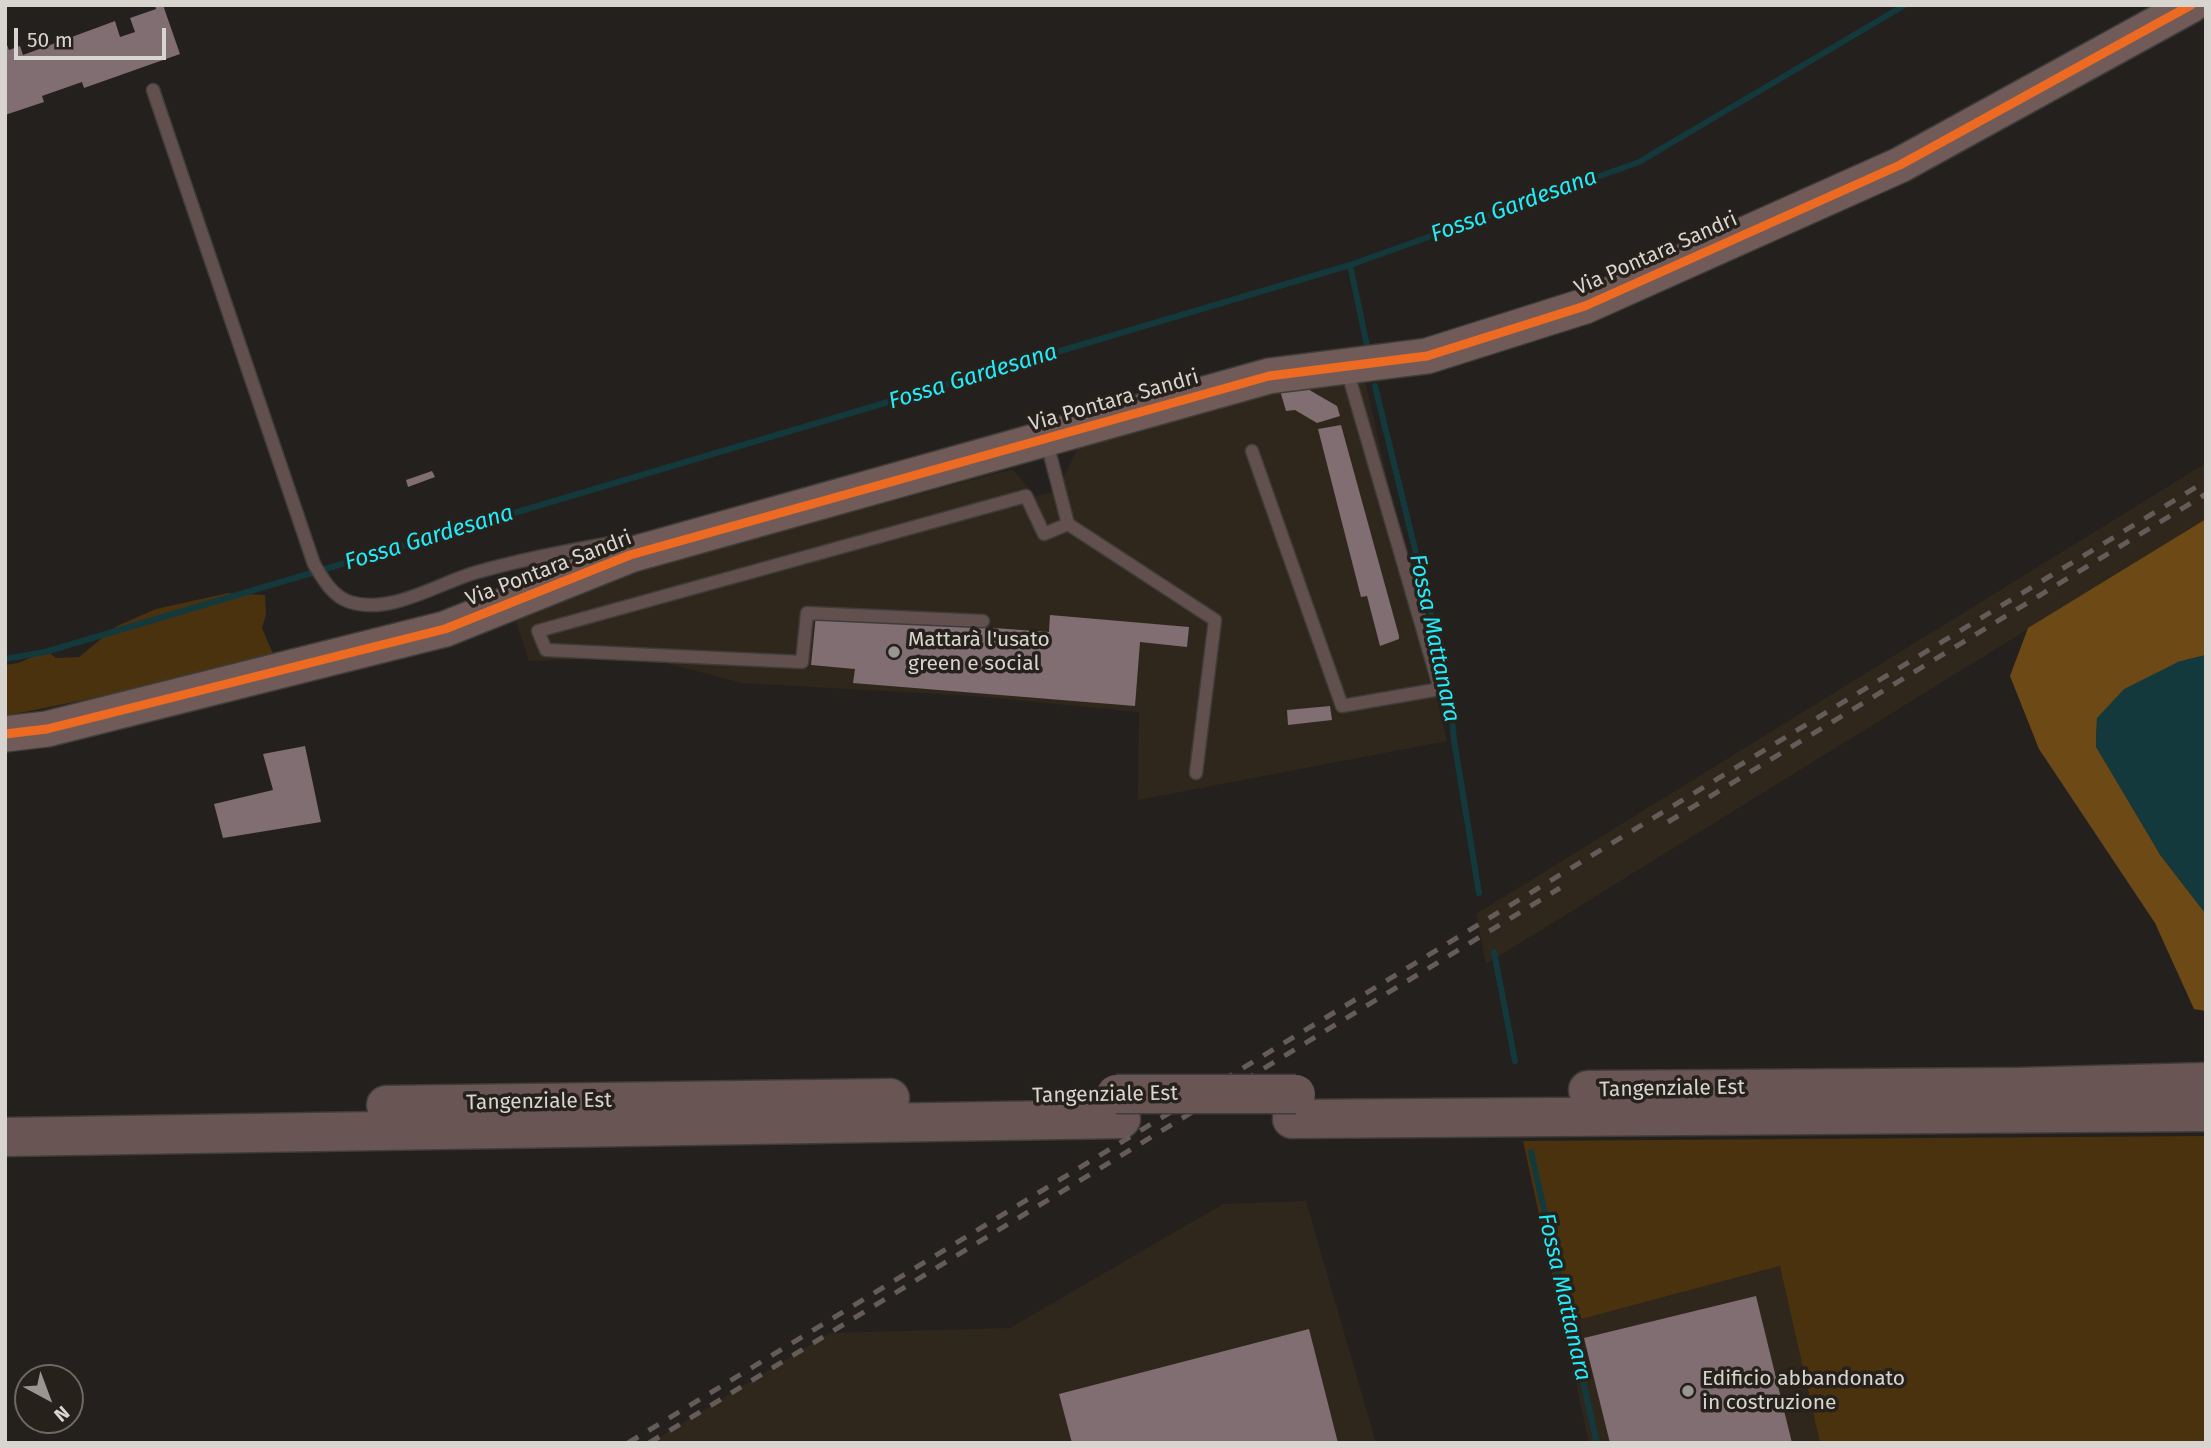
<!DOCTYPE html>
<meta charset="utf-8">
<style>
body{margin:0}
#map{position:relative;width:2211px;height:1448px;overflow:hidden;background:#23201d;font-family:"Fira Sans",sans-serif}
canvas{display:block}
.frame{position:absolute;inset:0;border:7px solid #d8d4cf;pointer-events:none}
.north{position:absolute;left:14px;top:1364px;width:70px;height:70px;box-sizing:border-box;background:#26211a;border:2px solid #6d6962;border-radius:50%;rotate:139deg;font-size:19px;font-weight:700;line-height:28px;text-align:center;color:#d8d4cf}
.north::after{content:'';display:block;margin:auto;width:24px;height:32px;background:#999591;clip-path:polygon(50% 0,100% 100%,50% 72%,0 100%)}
.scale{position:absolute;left:14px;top:28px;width:152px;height:32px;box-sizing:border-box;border:4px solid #d8d4cf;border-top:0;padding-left:9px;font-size:21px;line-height:24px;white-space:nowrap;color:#d8d4cf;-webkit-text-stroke:5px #26211a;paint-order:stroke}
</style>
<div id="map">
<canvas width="2211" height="1448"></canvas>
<div class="frame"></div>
<div class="north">N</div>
<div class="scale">50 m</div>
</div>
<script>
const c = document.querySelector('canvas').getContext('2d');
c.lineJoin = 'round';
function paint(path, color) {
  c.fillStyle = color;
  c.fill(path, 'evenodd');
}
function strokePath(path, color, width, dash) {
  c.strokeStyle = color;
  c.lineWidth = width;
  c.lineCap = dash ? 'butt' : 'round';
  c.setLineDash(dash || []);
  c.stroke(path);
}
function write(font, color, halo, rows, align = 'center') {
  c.font = font + ' "Fira Sans",sans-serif';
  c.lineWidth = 7;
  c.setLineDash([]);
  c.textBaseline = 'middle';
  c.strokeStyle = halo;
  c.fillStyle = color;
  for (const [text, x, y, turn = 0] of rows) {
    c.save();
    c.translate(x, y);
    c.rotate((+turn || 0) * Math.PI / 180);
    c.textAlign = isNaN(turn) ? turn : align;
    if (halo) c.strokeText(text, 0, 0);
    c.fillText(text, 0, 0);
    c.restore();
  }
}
paint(new Path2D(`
 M1364 377 1447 741 1138 800 1139 712 972 696 742 683 642 657 529 661 515 618 641 570 997 473 1013 470 1036 496 1065 490 1063 479 1078 447 1283 385Z
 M2206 463V519L1486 964 1476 914Z
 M1306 1201 1376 1443H650L829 1333 1010 1328 1223 1204Z
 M1781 1266 1820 1443H1589L1563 1324Z`), '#2f271c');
paint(new Path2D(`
 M228 593 265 595 266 615 262 628 276 661 5 716V665L18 663 47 651 56 658 79 657 117 626 156 609Z
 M2206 1136V1443H1820L1780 1266 1563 1324 1523 1141Z`), '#4a320e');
paint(new Path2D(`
 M2206 519V655L2178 662 2097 718 2096 746 2161 856 2206 914V1011L2194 1009 2155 923 2039 749 2010 676 2028 628Z`), '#6d4a15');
paint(new Path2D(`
 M2206 655V914L2161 856 2096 747 2097 718 2124 689 2178 662Z`), '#14393c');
strokePath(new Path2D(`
 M1350 265 1368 350
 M1375 386 1449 688 1454 740 1479 893
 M5 659 45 652 1350 265 1639 162 1905 5
 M1494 952 1515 1061
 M1531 1152 1597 1443`), '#14393c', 6);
paint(new Path2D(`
 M155 5H163L180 54 84 88 82 82 42 96 44 102 5 115V40L9 50 20 46 23 55 115 21 120 37 135 32 130 18 156 9Z
 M1299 384 1337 406 1340 416 1317 423 1295 410 1286 411 1279 387Z
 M1341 425 1399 636V639L1380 646 1367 596 1361 597 1318 429Z
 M432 471 435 477 408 487 406 480Z
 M816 615 1049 632 1050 615 1189 627 1187 647 1140 642 1135 706 853 683 855 669 811 665Z
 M1330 706 1332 720 1288 725 1287 710Z
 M305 746 321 822 223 838 214 804 273 790 263 754Z
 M1756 1296 1792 1443H1610L1584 1338Z
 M1309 1329 1338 1443H1072L1059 1394Z`), '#806e73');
const lane = new Path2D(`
 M153 90 314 564C323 579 332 596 350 602 390 615 437 584 474 573 519 560 565 551 612 543L624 551
 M1046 439 1068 524 1215 620 1196 773
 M1252 451 1342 706 1440 689 1347 370
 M983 621 807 613 802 662 546 650 538 631 1026 496 1044 534 1068 524`);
const secondary = new Path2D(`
 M5 734 47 729 445 629 630 555 1269 376 1427 356 1585 306 1900 165 2191 5`);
const highway = new Path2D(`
 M1588 1090 2017 1087 2206 1082
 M386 1105 890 1098
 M1292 1119 2206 1112
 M5 1137 1121 1119`);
strokePath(lane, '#3f3d3a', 15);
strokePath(secondary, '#3f3d3a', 38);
strokePath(highway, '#3f3d3a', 41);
strokePath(lane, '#62504e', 12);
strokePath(secondary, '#705b58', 35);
strokePath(highway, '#695654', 38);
strokePath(new Path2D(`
 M1668 822 2206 494
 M628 1443 2206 481
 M649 1443 1560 888`), '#655c59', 5, [12, 12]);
const highwayBridge = new Path2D(`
 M1116 1094H1296`);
strokePath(highwayBridge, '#3f3d3a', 41, []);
strokePath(highwayBridge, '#695654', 38);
strokePath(new Path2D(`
 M5 734 47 729 445 629 630 555 1269 376 1427 356 1585 306 1900 165 2191 5`), '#ed6a23', 9);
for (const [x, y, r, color] of [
 [894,652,7,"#999591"],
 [1688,1391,7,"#999591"]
]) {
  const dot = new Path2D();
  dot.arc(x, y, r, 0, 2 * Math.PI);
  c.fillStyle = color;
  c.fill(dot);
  strokePath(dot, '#26211a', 2.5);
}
write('21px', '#d8d4cf', '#26211a', [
 ["Via Pontara Sandri",1656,254,-24],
 ["Via Pontara Sandri",1114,401,-16],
 ["Via Pontara Sandri",549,569,-21],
 ["Tangenziale Est",1672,1089,-1],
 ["Tangenziale Est",1105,1095,-1],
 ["Tangenziale Est",539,1102,-1]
]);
write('21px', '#d8d4cf', '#26211a', [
 ["Mattarà l'usato",908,640],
 ["green e social",908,664],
 ["Edificio abbandonato",1702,1379],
 ["in costruzione",1702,1403]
], 'left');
write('italic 23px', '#22ebfc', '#26211a', [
 ["Fossa Gardesana",1514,206,-20],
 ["Fossa Gardesana",973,377,-17],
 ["Fossa Gardesana",429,538,-17],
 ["Fossa Mattanara",1434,638,78],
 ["Fossa Mattanara",1564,1297,77]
]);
</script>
